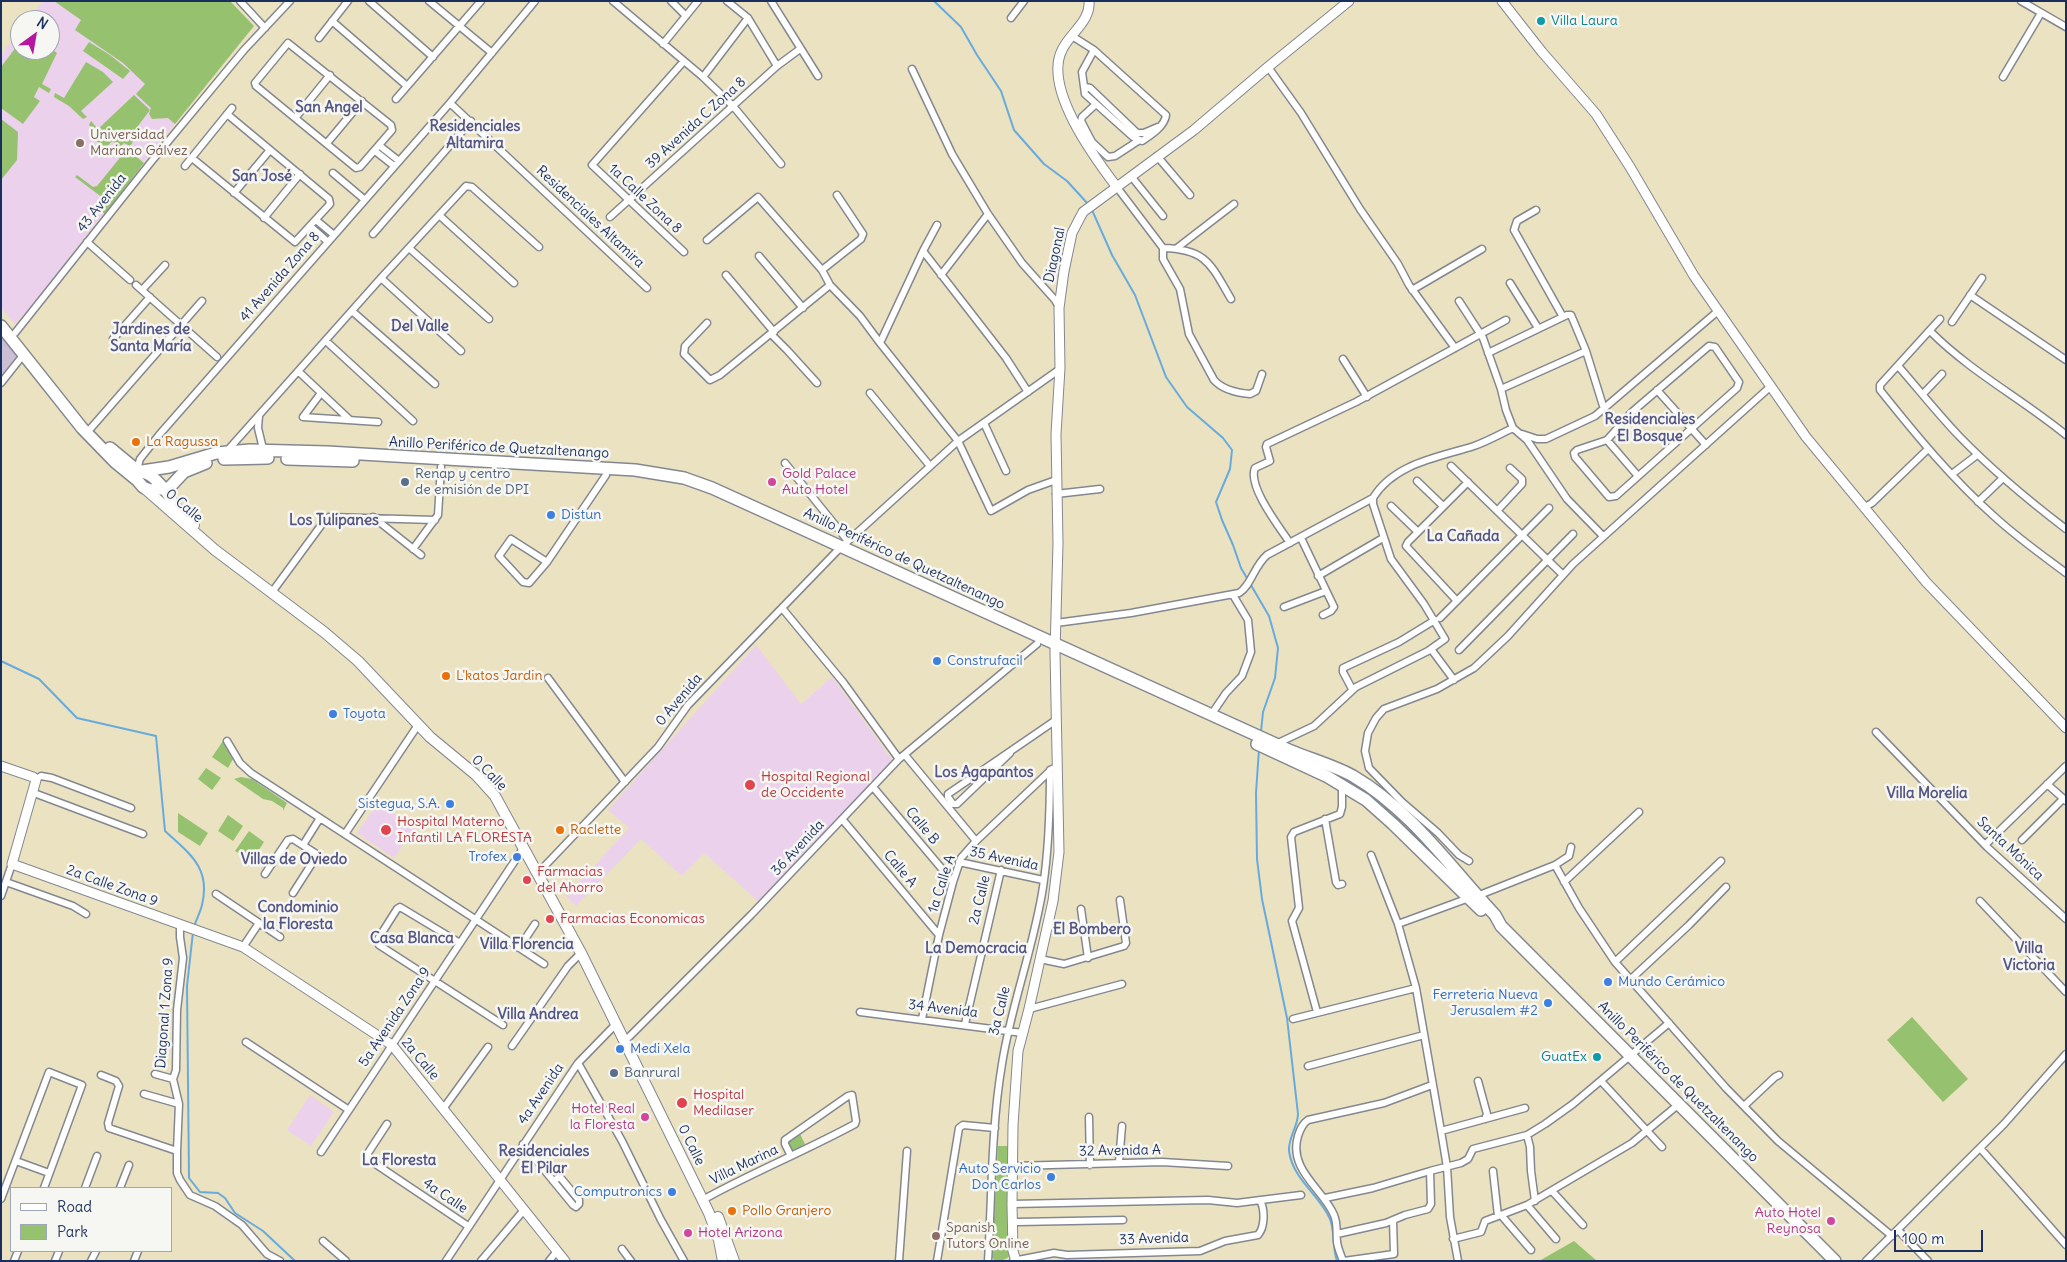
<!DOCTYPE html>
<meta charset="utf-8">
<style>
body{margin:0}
#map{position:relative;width:2067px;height:1262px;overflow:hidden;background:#ebe2c2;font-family:Delius,sans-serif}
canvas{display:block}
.frame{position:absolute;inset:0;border:2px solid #1b2f5e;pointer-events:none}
.legend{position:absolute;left:10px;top:1187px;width:162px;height:65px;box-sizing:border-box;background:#f6f6f2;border:1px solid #9ea6b7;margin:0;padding:6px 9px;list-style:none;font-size:15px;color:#1b2f5e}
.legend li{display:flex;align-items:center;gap:10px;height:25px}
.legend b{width:25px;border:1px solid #9ea6b7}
.north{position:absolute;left:10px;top:10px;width:50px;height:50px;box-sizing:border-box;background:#f6f6f2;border:1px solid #9ea6b7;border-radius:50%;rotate:32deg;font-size:14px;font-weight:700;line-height:20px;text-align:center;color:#1b2f5e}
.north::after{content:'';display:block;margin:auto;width:18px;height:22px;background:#b5179e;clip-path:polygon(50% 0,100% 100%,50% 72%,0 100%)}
.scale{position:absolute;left:1894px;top:1230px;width:89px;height:22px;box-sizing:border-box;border:2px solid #1b2f5e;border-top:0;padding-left:6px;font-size:15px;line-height:18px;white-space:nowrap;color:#1b2f5e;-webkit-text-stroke:4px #f6f6f2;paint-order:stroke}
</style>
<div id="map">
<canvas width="2067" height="1262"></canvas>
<div class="frame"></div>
<ul class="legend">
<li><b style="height:6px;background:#fff"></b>Road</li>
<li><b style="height:14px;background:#96c26f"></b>Park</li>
</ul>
<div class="north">N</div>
<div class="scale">100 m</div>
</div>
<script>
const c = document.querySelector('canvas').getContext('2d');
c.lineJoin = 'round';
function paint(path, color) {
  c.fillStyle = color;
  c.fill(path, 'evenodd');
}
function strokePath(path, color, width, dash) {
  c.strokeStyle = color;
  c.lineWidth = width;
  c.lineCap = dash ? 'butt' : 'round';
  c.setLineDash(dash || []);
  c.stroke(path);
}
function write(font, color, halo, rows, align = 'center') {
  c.font = font + ' Delius,sans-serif';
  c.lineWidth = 5;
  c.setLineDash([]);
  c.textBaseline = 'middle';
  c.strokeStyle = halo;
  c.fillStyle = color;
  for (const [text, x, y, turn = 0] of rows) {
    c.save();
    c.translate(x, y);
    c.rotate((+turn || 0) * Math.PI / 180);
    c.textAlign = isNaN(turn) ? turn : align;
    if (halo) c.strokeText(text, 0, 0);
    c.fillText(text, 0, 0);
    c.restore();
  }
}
paint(new Path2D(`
 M43 1H230L254 26 126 184 34 303 15 324 1 308V55L20 30V50H50V20H28Z
 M756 645 801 704 832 677 892 760 759 902 704 853 682 876 641 839 576 906 566 896 629 828 608 810Z
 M378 803 415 828 394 858 357 833Z
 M310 1095 334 1112 311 1146 287 1130Z`), '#ebd1eb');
paint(new Path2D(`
 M1 337 17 356 1 376Z`), '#cbbfd5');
paint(new Path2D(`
 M54 1H230L254 26 175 124 168 118 152 119 149 114 151 108 136 94 145 84 123 63 75 30 81 20Z
 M20 42V50H50V48L57 53 42 84 51 89 49 93 39 87 34 97 40 101 23 124 1 108V67Z
 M89 42 110 55 130 71 123 79 83 51Z
 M86 62 103 72 113 82 81 111 87 117 83 119 69 106 54 97 55 93 64 98Z
 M134 95 150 110 138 126 141 131 130 146 124 143 117 151 114 149 118 145 112 141 106 148 95 140 99 135 89 125 91 121 98 129Z
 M1 119 18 132 17 160 1 180Z
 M127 149 144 163 105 214 101 211 103 198 75 177 77 175 93 187 97 186Z
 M223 741 233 759 228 768 212 757Z
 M206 768 221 778 212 790 198 779Z
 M241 777 252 779 287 803 283 811V808L272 801 263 799 234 779Z
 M178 813 208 833 200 846 178 832Z
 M228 815 243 826 233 841 218 831Z
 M249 831 264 842 252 861 235 851Z
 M1912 1017 1968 1079 1943 1102 1887 1040Z
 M800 1134 805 1144 792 1152 787 1142Z
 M998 1146H1010L1012 1253C1008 1259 1003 1261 995 1261L992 1257Z
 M1574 1241 1597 1261H1539Z`), '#96c26f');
strokePath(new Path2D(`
 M934 1 961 27 977 55 1001 91 1014 130 1044 164 1067 181 1088 204
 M1092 210 1112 255 1135 295 1166 377 1187 407 1223 438 1232 450 1230 469 1216 502 1222 520 1233 545 1241 568 1269 616 1278 648 1275 678 1263 712 1261 732
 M1 661 39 679 77 718 156 736 165 831C190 854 211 868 202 905 200 913 196 920 194 927
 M1259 749 1256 793 1257 859 1262 899 1287 1018 1298 1114C1298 1126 1288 1138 1289 1151 1293 1180 1319 1194 1330 1219 1335 1231 1332 1247 1337 1261
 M193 932 187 986 189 1178 200 1192 218 1193 225 1198 235 1213 263 1231 295 1261`), '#67abdc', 2);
const street = new Path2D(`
 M240 1 265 28
 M369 1 433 57
 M429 1 492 53
 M613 1 703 77 733 106 781 164
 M671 1 686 16
 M727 1 748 18 777 66
 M771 1 818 76
 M2021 1 2066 27
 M1011 18 1024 1
 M332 21 407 86
 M1072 36 1094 50
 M319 38 348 1
 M288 43 391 125 392 130 360 167 356 168 256 86 255 83Z
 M663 44 698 1
 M1094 50 1166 115C1165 126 1151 135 1142 141L1133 137 1085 94 1082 72Z
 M684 61 592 165 684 252
 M1268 67 1301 113 1360 209 1398 264 1409 285 1455 348
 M912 69 952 154 988 214 1022 263 1055 300 1059 307
 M703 77 748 18
 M2003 77 2041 13
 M1085 87 1090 88 1137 133H1144L1158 127
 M396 99 481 1
 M450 103 647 288
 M1096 104 1082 117 1081 121 1092 142 1108 157 1115 156 1138 141
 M296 117 330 75
 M327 143 362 101
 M380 146 399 161
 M375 151 394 166
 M1157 156 1190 195
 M192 158 295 242 330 204 329 199 227 114
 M185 166 232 108
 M333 173 365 200
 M1131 176 1163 216
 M1116 186 1163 248V259L1180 289 1189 334 1214 380C1223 390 1238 393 1250 394L1256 391 1262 374
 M234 193 270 150
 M1536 210 1517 221 1514 230 1563 317
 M439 215 514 283
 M610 217 777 66 800 49
 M264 218 300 174
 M316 220 334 235
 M937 225 923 251 1006 358 1028 392
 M310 226 328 242
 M373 234 471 121
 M707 240 758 197 822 270 830 285 860 316 880 343 958 441 991 511 1028 490 1056 480
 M87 242 130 280
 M409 248 489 319
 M1163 248C1207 249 1211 265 1231 299
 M1177 248 1234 204
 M759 256 803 308
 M822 270 861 239 863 234 837 195
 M726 275 774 332
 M941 275 988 214
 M381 278 461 351
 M1510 283 1538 328
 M136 285 217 357
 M142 290 165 265
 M1412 290 1482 249
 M1970 295 2066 360
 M1459 301 1483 338 1501 389 1506 410 1513 428 1527 440 1567 499 1603 536
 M352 311 435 384
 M1940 319 1880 385V390C1916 435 1953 480 1996 518 2018 538 2042 555 2066 573
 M1952 322 1982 278
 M707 323 685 346 684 354 710 380 720 375 830 285
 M1931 332C1971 372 2022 399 2066 435
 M15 333 151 162 244 50 290 1
 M771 334 787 350 817 383
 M113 339 150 297
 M326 341 413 421
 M880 343 923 251
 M1709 346 1715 347 1739 382 1737 388 1616 496 1609 497 1575 457 1574 453 1577 450 1607 440 1632 412Z
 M1488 353 1567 315H1571L1586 351 1604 409
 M1343 359 1367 397
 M1899 367C1919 390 1938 414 1959 436 1992 470 2028 500 2066 529
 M298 371 350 420
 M1 383 24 354
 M1501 389 1586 351
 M1657 390 1706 445
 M321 393 303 417 378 422
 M870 393 930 466
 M1923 394 1942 374
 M259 416 258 428 264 453
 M984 423 1006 471
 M91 428 202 301
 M1522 434 1537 439H1546L1595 416 1718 311
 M1607 440 1638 476
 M227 451 381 278 466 186 472 187 539 247
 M785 463 848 541
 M1451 466 1562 574
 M141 471 138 466 140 459 159 435 450 103 535 1
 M1952 474 1977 455
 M1417 481 1443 506
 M1056 494 1100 489
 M1978 502 2003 478
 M1391 506 1418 532
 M1865 507 1872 503 1928 449
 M1497 511 1522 484V479L1510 468
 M373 517 421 555
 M1301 538 1334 607 1331 611 1323 615
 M1290 543C1280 528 1247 486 1255 468L1270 461 1266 447 1267 444 1356 402 1506 320
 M413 549 438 515 441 467
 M547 562 511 539 499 556 523 582 529 583 547 562 606 475
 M1318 576 1383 538
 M275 588 325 520 329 517 435 520
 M1457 601 1406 546 1408 542 1468 482
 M1284 607 1326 591
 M782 608 843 682 899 759
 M1440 618 1549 508
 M1056 623 1131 613 1239 593C1251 586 1254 566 1267 555L1373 498C1394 463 1440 457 1474 446 1488 441 1500 434 1513 428
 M1431 649 1454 680
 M1459 650 1573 534
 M548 678 625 782
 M1352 689 1343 672V668L1399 642 1435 620
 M1211 715 1226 693 1242 676 1251 652 1248 620 1233 595
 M1876 732 1987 847 2066 919
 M227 741 240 763 251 773 544 964
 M1276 744 1314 726 1356 687 1428 651 1445 639 1424 604 1391 559 1373 504V498
 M1010 753 957 804H953L948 797V794L1056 720
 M905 755 976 841
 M36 779 41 776 52 778 131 808
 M2047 784 2066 801
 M873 787 953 882
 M34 793 143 834
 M842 819 939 935
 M1325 819 1336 882 1338 885 1342 884
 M345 834 418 725
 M2022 840 2063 799
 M303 845 320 818
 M1985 845 2066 766
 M1371 855 1398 924 1416 988 1441 1131 1447 1167 1450 1217 1458 1261
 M1469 861 1459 855 1438 833 1402 802 1369 768 1365 751 1368 733 1376 718 1384 709 1437 689 1474 668 1508 636 1573 564 1770 387
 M959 862 1043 880
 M1555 865 1579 908 1615 962 1726 1088 1778 1141 1892 1236
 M538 873 658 747 688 705 837 551 958 441 1060 369
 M265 874 288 840 293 839 315 853 316 857 293 893
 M6 882 73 906 86 914
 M1564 882 1639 812
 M216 894 280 937
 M1 896 12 864
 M1477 896 1555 865 1569 856 1571 847
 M1980 901 2066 992
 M1081 909 1088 958
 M1398 924 1469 898
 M180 925V937L183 958 177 1010 176 1070 173 1079 179 1104 177 1151V1173L180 1180 190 1195 215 1206 242 1225 267 1254 280 1261
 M460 943 400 907 397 909 378 939 379 945 503 1025
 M243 947 259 923
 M519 948 535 924
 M1040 959 1064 964 1124 946 1126 943 1120 900
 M1615 962 1721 861
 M1630 980 1689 925 1726 887
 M1029 1009 1122 984
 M860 1012 1023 1033
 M1317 1012 1292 921 1299 908 1291 837 1294 832 1340 814 1342 807V785
 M922 1019 939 935 953 882 961 858 976 841 1052 769
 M1293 1019 1416 988
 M965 1024 1001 870
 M629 1037 751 915 899 759 1037 644
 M246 1042 349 1110
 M512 1046 568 966 581 953
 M578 1063 622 1141 661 1220 684 1261
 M1308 1066 1424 1035
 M155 1074 173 1079
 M101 1075 116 1081 119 1086 108 1123 109 1128 177 1151
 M1478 1081 1487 1114 1485 1119
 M1601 1081 1662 1147
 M144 1094 179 1104
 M1744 1106 1775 1077 1779 1075
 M443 1109 488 1047
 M1089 1117 1090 1165
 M387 1124 368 1153V1159L468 1226
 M1441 1131 1525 1108
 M1527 1135 1530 1147 1531 1171 1535 1201
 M523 1144 573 1205 576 1207 579 1204V1200L560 1177 553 1181
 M1980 1148 2066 1245
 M321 1152 524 847
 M16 1161 49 1173
 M1119 1162 1122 1126
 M1013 1166 1162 1162 1228 1166
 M1493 1171 1498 1216
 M85 1188 97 1156
 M120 1188 129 1165
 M1552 1191 1583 1225
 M708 1197C756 1171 807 1150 855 1124L856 1121 852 1095 848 1096 785 1140V1144L791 1156
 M1325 1198 1373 1188 1430 1171 1461 1163 1468 1159 1473 1149 1527 1135 1545 1124 1573 1104 1669 1023
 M1 1199 49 1072 82 1085 44 1188
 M1012 1204 1208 1200 1237 1203 1301 1195
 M1527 1205 1556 1239
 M1501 1215 1531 1250
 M1017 1222 1123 1220
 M1898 1230 1928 1261
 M1337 1234 1386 1223 1405 1215 1428 1209 1431 1204 1430 1171
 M1453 1239 1481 1232 1485 1221 1527 1205 1632 1143 1679 1104
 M323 1241 346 1261
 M622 1249 631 1261
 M14 1261 18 1251
 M55 1261 59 1251
 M91 1261 96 1251
 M134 1261 138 1251
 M446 1261 578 1063 616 1024
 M481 1261 524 1210
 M549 1261 557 1251
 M899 1261 907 1151
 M937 1261 959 1128 963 1125 995 1128
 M988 1261C992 1196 991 1129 1002 1064 1011 1005 1034 947 1043 887 1049 848 1050 809 1050 770
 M1013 1261 1054 1253 1067 1255 1200 1251 1225 1241 1258 1235C1265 1227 1265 1210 1260 1200
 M1343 1261C1341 1255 1338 1249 1337 1242 1336 1233 1338 1224 1334 1215 1323 1189 1288 1170 1298 1136 1300 1130 1302 1124 1308 1120L1384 1103 1432 1085
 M1344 1261 1394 1254 1393 1220
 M1866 1261 2004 1124 2066 1054`);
const secondary = new Path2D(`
 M1089 1C1091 21 1070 33 1062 50 1043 88 1094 157 1116 186
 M1502 1 1542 52 1596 114 1630 167 1694 276 1806 437 1926 582 2066 728
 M1 766 33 777 36 780 12 864 243 947 392 1045 565 1261
 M1016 1261 1013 1251 1012 1204 1013 1125 1018 1051 1029 1009 1053 901 1059 852 1055 652 1058 543 1056 434 1060 368 1059 308 1064 271 1072 233 1083 212 1194 130 1268 67 1349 1`);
const primary = new Path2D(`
 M143 487 215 550 324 632 358 661 430 737 476 775 495 796 581 953 709 1213 719 1240 723 1261
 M164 489 176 507 194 525
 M718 1217 734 1261`);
const highway = new Path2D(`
 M1 326 82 428 115 462 137 480 143 487 150 490 169 488 184 472 206 463
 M110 448 139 472
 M224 459 268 458
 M287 459 353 461
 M142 471 169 467 216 453 250 450 327 452 635 470 684 478 712 488 1289 750C1310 759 1333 765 1353 776 1411 810 1450 867 1495 915L1501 926 1835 1261
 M140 472C150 472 157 481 164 489
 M1257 744 1328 777 1366 800 1393 824 1481 910`);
strokePath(street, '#838890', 9);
strokePath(secondary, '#838890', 11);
strokePath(primary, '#838890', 12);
strokePath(highway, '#838890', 14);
strokePath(street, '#fff', 6);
strokePath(secondary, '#fff', 9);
strokePath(primary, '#fff', 10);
strokePath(highway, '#fff', 11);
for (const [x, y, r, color] of [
 [1541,21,5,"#0f9aa8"],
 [80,143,5,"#8d6e63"],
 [136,442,5,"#e8710a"],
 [405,482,5,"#5c6f8a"],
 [772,482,5,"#d1479c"],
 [551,515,5,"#3f7fe0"],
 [937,661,5,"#3f7fe0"],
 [446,676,5,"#e8710a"],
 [333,714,5,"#3f7fe0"],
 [750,785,6,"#e0444e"],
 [450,804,5,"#3f7fe0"],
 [386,830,6,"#e0444e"],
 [560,830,5,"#e8710a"],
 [517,857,5,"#3f7fe0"],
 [527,880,5,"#e0444e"],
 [550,919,5,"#e0444e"],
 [1608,982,5,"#3f7fe0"],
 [1548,1003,5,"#3f7fe0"],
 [620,1049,5,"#3f7fe0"],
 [1597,1057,5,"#0f9aa8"],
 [614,1073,5,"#5c6f8a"],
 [682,1103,6,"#e0444e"],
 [645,1117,5,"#d1479c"],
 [1051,1177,5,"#3f7fe0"],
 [672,1192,5,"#3f7fe0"],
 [732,1211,5,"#e8710a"],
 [1831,1221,5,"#d1479c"],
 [688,1233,5,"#d1479c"],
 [936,1236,5,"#8d6e63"]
]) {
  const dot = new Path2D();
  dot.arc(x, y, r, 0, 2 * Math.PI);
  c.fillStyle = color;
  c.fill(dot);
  strokePath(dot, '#f6f6f2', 2);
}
write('14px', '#0d838f', '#f6f6f2', [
 ["Villa Laura",1551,21],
 ["GuatEx",1587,1057,"right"]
], 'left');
write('14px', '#1b2f5e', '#f6f6f2', [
 ["39 Avenida C Zona 8",696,123,-42],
 ["1a Calle Zona 8",645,199,43],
 ["43 Avenida",102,203,-52],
 ["Residenciales Altamira",590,217,43],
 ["Diagonal",1055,255,-78],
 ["41 Avenida Zona 8",280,277,-49],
 ["Anillo Periférico de Quetzaltenango",499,448,3],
 ["0 Calle",184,506,40],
 ["Anillo Periférico de Quetzaltenango",904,559,25],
 ["0 Avenida",679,700,-50],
 ["0 Calle",489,773,46],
 ["Calle B",922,826,50],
 ["36 Avenida",798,848,-47],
 ["Santa Mónica",2010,849,43],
 ["35 Avenida",1004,859,12],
 ["Calle A",900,869,50],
 ["1a Calle A",942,884,-72],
 ["2a Calle Zona 9",112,886,20],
 ["2a Calle",980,900,-76],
 ["34 Avenida",943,1009,7],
 ["3a Calle",1000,1011,-76],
 ["Diagonal 1 Zona 9",165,1013,-86],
 ["5a Avenida Zona 9",395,1017,-56],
 ["2a Calle",420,1059,50],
 ["Anillo Periférico de Quetzaltenango",1678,1082,45],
 ["4a Avenida",541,1094,-56],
 ["0 Calle",691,1145,64],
 ["32 Avenida A",1120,1151,-1],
 ["Villa Marina",744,1165,-26],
 ["4a Calle",445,1196,34],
 ["33 Avenida",1154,1239,-2]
]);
write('14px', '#785e54', '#f6f6f2', [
 ["Universidad",90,135],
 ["Mariano Gálvez",90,151],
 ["Spanish",946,1228],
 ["Tutors Online",946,1244]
], 'left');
write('14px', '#c56008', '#f6f6f2', [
 ["La Ragussa",146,442],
 ["L'katos Jardin",456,676],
 ["Raclette",570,830],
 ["Pollo Granjero",742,1211]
], 'left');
write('14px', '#4e5e75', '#f6f6f2', [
 ["Renap y centro",415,474],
 ["de emisión de DPI",415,490],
 ["Banrural",624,1073]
], 'left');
write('14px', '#b23c85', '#f6f6f2', [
 ["Gold Palace",782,474],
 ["Auto Hotel",782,490],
 ["Hotel Real",635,1109,"right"],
 ["la Floresta",635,1125,"right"],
 ["Auto Hotel",1821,1213,"right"],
 ["Reynosa",1821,1229,"right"],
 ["Hotel Arizona",698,1233]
], 'left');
write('14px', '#366cbe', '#f6f6f2', [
 ["Distun",561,515],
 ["Construfacil",947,661],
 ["Toyota",343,714],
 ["Sistegua, S.A.",440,804,"right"],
 ["Trofex",507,857,"right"],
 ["Mundo Cerámico",1618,982],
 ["Ferreteria Nueva",1538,995,"right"],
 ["Jerusalem #2",1538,1011,"right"],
 ["Medi Xela",630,1049],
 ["Auto Servicio",1041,1169,"right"],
 ["Don Carlos",1041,1185,"right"],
 ["Computronics",662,1192,"right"]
], 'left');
write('14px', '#be3a42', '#f6f6f2', [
 ["Hospital Regional",761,777],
 ["de Occidente",761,793],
 ["Hospital Materno",397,822],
 ["Infantil LA FLORESTA",397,838],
 ["Farmacias",537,872],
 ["del Ahorro",537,888],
 ["Farmacias Economicas",560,919],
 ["Hospital",693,1095],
 ["Medilaser",693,1111]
], 'left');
write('bold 15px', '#555683', '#f6f6f2', [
 ["San Angel",329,108],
 ["Residenciales",475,127],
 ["Altamira",475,144],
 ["San José",262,177],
 ["Del Valle",420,327],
 ["Jardines de",151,330],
 ["Santa María",151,347],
 ["Residenciales",1650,420],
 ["El Bosque",1650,437],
 ["Los Tulipanes",334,521],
 ["La Cañada",1463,537],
 ["Los Agapantos",984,773],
 ["Villa Morelia",1927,794],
 ["Villas de Oviedo",294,860],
 ["Condominio",298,908],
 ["la Floresta",298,925],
 ["El Bombero",1092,930],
 ["Casa Blanca",412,939],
 ["Villa Florencia",527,945],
 ["La Democracia",976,949],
 ["Villa",2029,949],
 ["Victoria",2029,966],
 ["Villa Andrea",538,1015],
 ["Residenciales",544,1152],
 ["El Pilar",544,1169],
 ["La Floresta",399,1161]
]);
</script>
